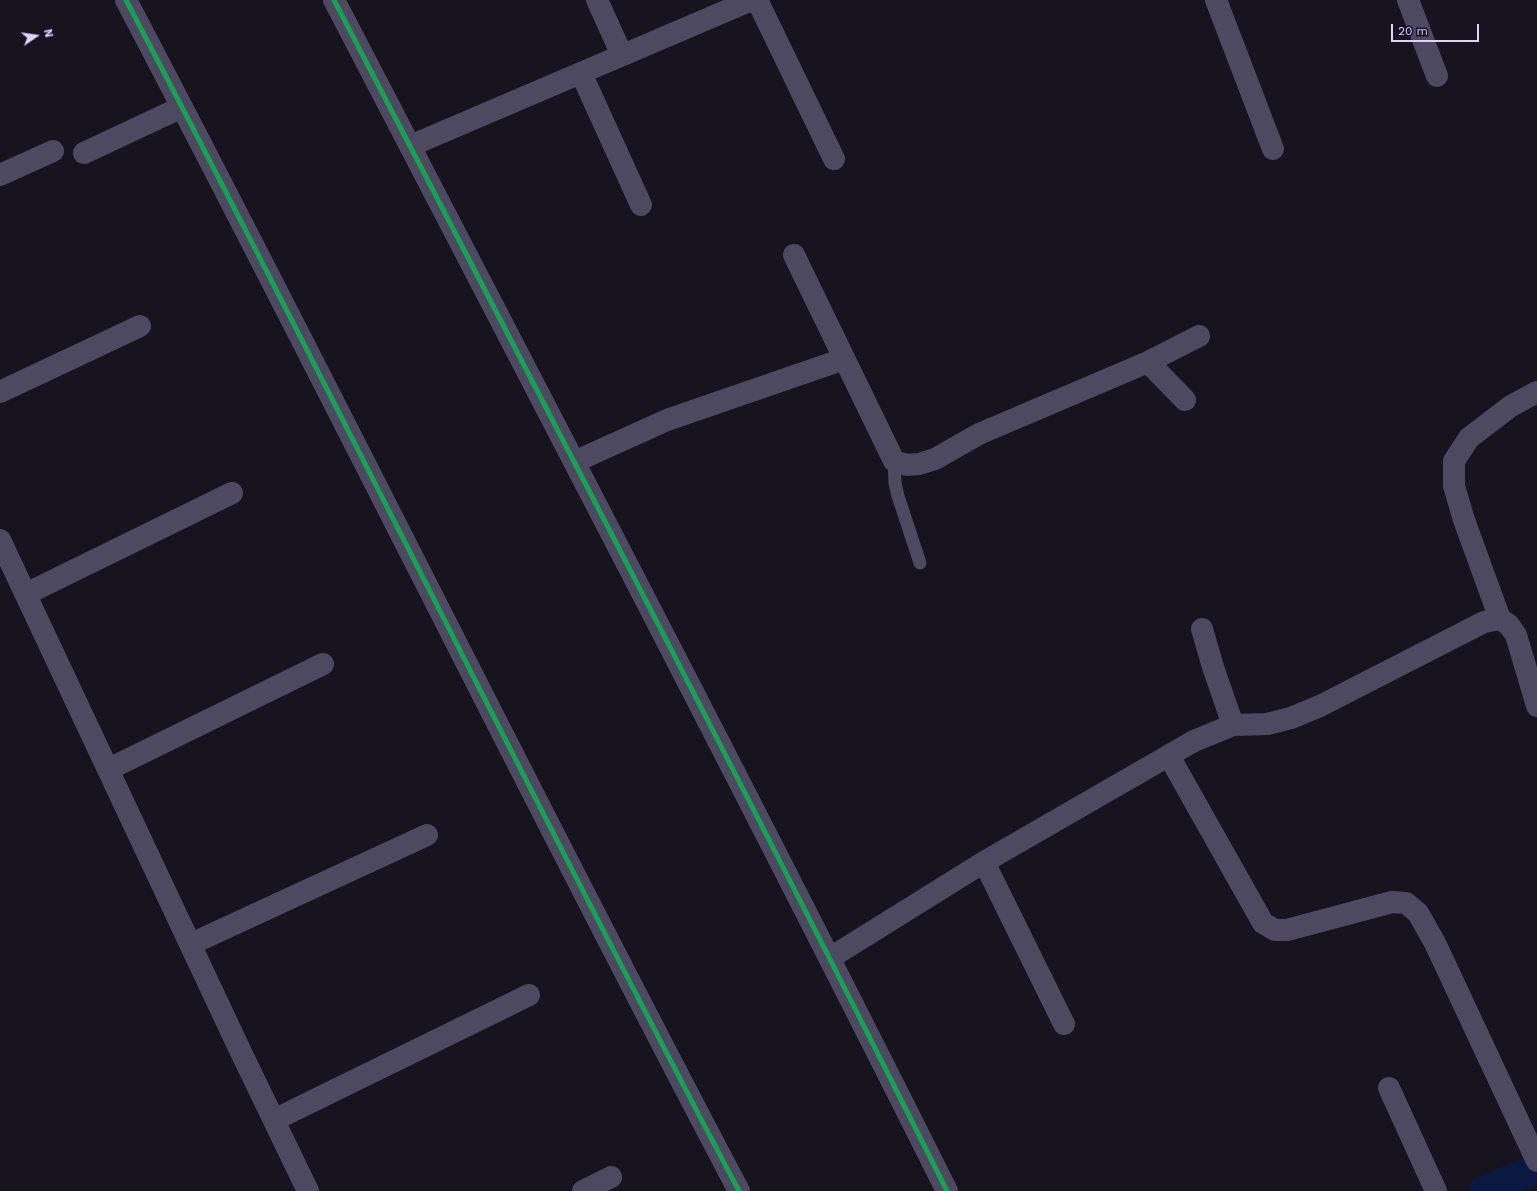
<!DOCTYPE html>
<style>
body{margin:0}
#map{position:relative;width:1537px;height:1191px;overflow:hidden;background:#171420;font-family:"Work Sans",sans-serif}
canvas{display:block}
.north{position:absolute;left:16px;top:16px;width:40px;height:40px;-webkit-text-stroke:3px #150f25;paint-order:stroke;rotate:77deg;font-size:11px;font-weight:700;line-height:16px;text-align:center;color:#ddd4ff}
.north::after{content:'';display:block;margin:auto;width:14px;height:18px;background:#ddd4ff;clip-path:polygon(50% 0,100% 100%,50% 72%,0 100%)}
.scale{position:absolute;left:1391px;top:24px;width:88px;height:18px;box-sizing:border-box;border:2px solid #ddd4ff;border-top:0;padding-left:5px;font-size:12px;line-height:14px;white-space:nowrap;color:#ddd4ff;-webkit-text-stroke:3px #150f25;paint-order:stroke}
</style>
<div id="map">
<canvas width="1537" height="1191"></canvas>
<div class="north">N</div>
<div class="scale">20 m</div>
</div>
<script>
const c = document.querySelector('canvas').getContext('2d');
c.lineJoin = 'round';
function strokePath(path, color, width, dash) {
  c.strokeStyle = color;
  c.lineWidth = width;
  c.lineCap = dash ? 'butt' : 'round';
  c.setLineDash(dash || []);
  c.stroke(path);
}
strokePath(new Path2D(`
 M1484 1191 1537 1169`), '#0b1940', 31);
strokePath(new Path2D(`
 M894 461 895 483 898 496 920 563`), '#4d4961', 13);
strokePath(new Path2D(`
 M126 0C334 395 530 796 739 1191
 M334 0C540 396 747 792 947 1191
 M597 0 622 55
 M1216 0 1273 149
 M1408 0 1437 76
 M581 73 641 205
 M410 146 747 2H754L760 6 834 159
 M84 153 182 107
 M0 175 53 151
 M794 255 894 461 907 465 919 464 935 459 979 434 1148 362 1185 400
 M1148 362 1199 336
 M0 392 140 326
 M1537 392 1511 406 1469 438 1454 461V486L1464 520 1500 619 1509 625 1516 635 1537 706
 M574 462 667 420 844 359
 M0 540 239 1048 308 1191
 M26 594 232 493
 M1202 629 1213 667 1233 725
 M1169 756 1263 923 1275 930H1287L1392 902 1406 903 1418 913 1435 943 1537 1161
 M109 769 323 664
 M984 862 1064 1024
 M191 944 427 835
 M830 958 984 862 1194 741 1233 725 1267 724 1291 718 1320 706 1484 622 1500 619
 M1389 1088 1436 1191
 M274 1120 529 995
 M583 1191 611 1177`), '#4d4961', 22);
strokePath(new Path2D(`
 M126 0C334 395 530 796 739 1191
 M334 0C540 396 747 792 947 1191`), '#1a9f57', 5);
</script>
